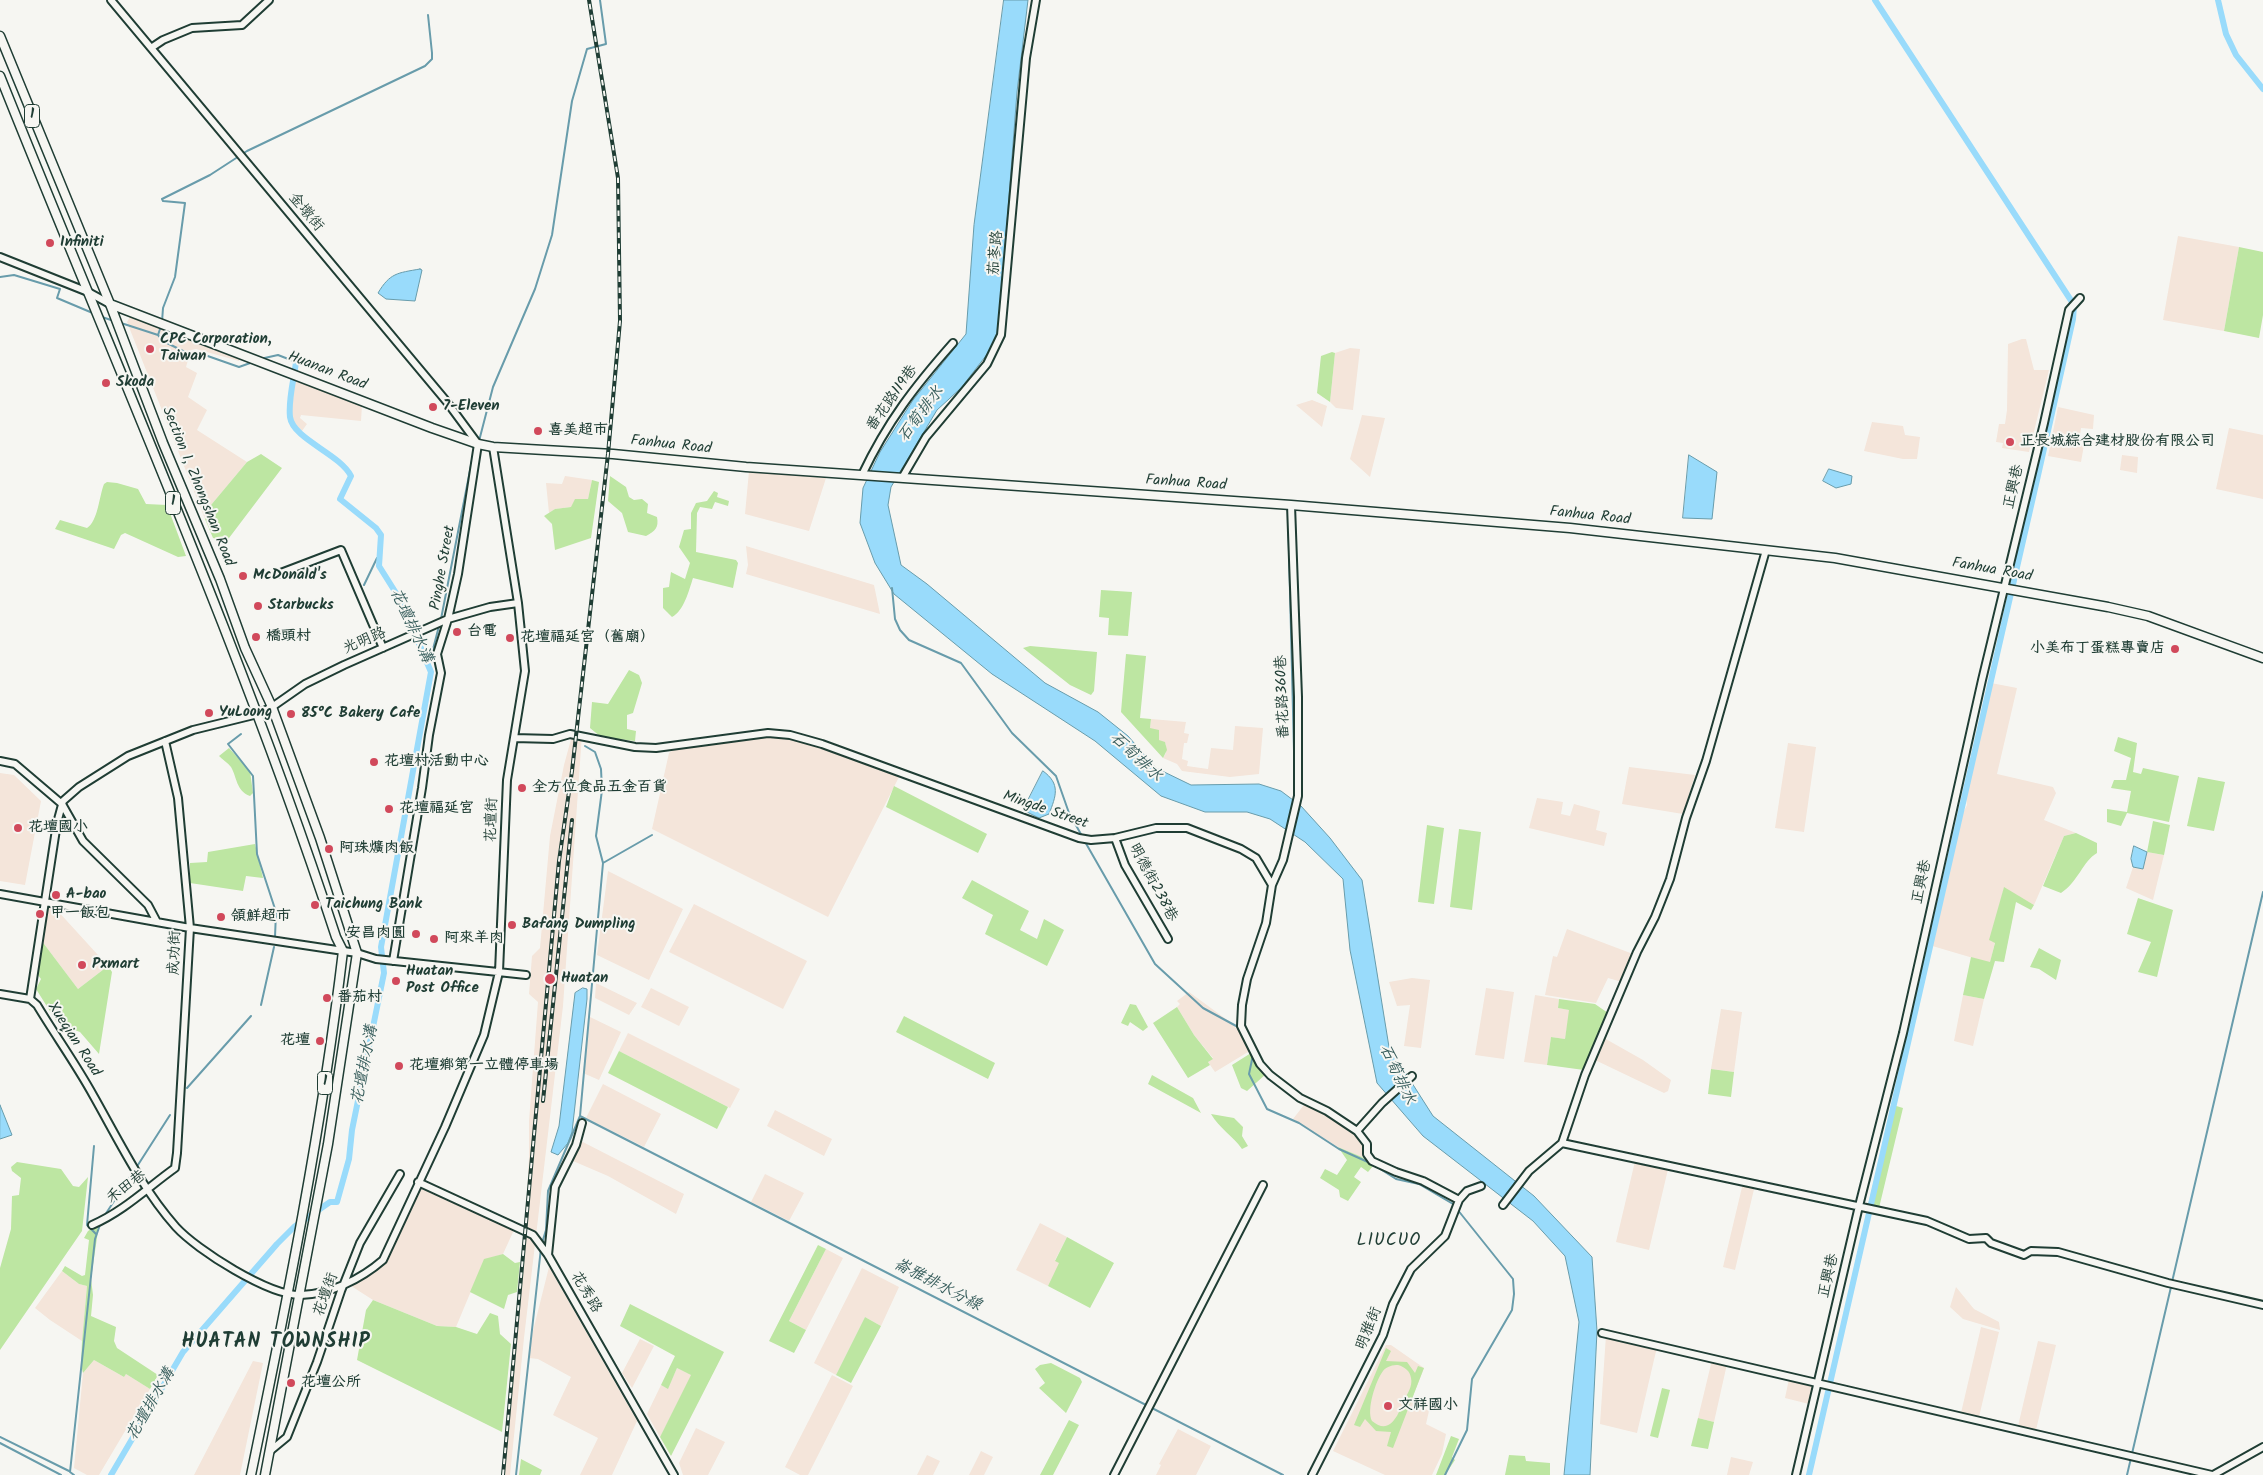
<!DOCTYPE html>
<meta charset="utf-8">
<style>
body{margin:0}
canvas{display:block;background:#f6f6f2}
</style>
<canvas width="2263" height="1475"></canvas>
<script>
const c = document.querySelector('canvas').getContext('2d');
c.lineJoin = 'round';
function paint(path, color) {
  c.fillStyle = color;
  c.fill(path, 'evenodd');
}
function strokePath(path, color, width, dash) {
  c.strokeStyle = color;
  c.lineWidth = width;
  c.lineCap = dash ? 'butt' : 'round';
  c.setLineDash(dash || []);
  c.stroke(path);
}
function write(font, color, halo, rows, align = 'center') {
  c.font = font + ' Kalam,"LXGW WenKai TC",sans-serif';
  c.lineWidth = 4;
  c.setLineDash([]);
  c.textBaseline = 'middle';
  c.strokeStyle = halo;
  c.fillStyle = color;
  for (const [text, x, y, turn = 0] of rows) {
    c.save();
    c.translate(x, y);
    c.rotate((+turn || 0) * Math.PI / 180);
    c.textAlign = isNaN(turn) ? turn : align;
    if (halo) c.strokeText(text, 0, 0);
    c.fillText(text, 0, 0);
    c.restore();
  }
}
paint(new Path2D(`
 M2178 236 2239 247 2224 331 2163 320Z
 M131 315 241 357 239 361 196 349 191 350 186 367 197 373 188 397 207 410 197 430 247 462 206 511 208 513 205 519 127 322Z
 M2022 339H2026L2034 370H2049L2029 452 2002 448 2003 443 1996 442 1999 424H2005L2007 410 2008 344Z
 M1350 348 1360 349 1353 410 1336 408 1330 402 1335 353Z
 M294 379 362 405 361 421 301 415 300 418 307 424 302 431 292 421 289 414Z
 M1312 400 1327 406 1322 427 1296 405Z
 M2058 407 2094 415 2093 429 2081 428 2079 444 2084 445 2081 462 2048 456Z
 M1362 415 1385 418 1370 477 1350 459Z
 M1872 422 1903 426 1905 435 1920 437 1917 459H1903L1864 451Z
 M2229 428 2263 435V499L2216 489Z
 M2122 455 2138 457 2137 473 2120 470Z
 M749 471 826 478 809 531 745 514Z
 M565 476 592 480 588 499 571 507 555 509 549 513 546 483 562 484Z
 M746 546 874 585 880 614 746 574 748 565Z
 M1991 683 2017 688 1997 774 2053 787 2056 793 2044 820 2076 833 2064 836 2034 905 2004 888 1990 941 1995 942 1990 963 1929 945 1961 817 1967 805 1965 789Z
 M1151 719 1186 722 1184 733 1189 734 1187 743H1184L1182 759 1188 761 1187 766 1208 769 1211 748 1233 750 1235 726 1263 728 1259 774 1230 777 1182 771 1177 764 1163 758 1166 753V744L1159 740 1150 728Z
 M573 732 582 734 563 1006 524 1338 510 1475H502L524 1251 529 1157V1121L538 1002 529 994 532 956 540 948 550 836 564 765Z
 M761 737H778L806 743 900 775 828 917 652 829 669 753 674 749Z
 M1788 743 1816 747 1804 832 1775 828Z
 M1629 767 1695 775 1683 814 1622 804Z
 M0 773 14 775 41 801 25 885 0 881Z
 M1537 798 1563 802 1561 814 1570 816 1574 804 1600 811 1596 830 1607 833 1604 846 1529 828Z
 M2147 852 2164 855 2153 900 2126 888 2133 867 2143 869Z
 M608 871 683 909 649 980 597 955Z
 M694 904 807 961 783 1009 669 952Z
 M50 907 56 909 108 966 78 989 41 940 46 908Z
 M1567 929 1633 954 1622 982 1608 978 1596 1003 1545 995 1553 956 1557 957Z
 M1412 978 1430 980 1421 1048 1404 1046 1410 1005 1397 1006 1389 982Z
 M596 983 637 1003 629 1015 595 998Z
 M651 988 689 1007 679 1026 641 1007Z
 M1486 988 1514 992 1504 1059 1475 1055Z
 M1189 992 1230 1022 1240 1032 1249 1049 1248 1052 1215 1072 1208 1062 1213 1058 1194 1035 1177 1007 1180 1004 1177 1001Z
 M1535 995 1559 999 1558 1008 1570 1010 1565 1039 1551 1037 1547 1065 1524 1062Z
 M1963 995 1984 999 1973 1046 1954 1041Z
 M1721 1009 1742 1012 1734 1072 1711 1069Z
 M590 1017 621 1032 599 1080 583 1073Z
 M628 1033 740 1089 730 1108 619 1051Z
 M1604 1038 1643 1060 1671 1080 1668 1091 1664 1093 1595 1060Z
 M603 1084 661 1114 644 1147 586 1118Z
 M1307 1101 1346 1123 1367 1144 1362 1157 1338 1147 1293 1119Z
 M775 1110 832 1139 824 1156 767 1126Z
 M579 1140 684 1194 676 1214 608 1176 573 1161Z
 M1636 1157 1669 1165 1649 1250 1616 1242Z
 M765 1174 804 1193 789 1221 751 1202Z
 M1743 1183 1755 1185 1735 1270 1723 1267Z
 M420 1186 514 1230 503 1254 484 1260 456 1327 437 1326 373 1300 348 1284 380 1261Z
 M1040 1223 1067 1237 1055 1260 1060 1263 1048 1286 1016 1270Z
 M826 1249 843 1258 806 1330 789 1321Z
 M549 1267 637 1421 612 1475H580L598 1438 553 1415 571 1377 538 1359 529 1358 532 1335Z
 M862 1268 899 1287 881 1326 865 1317 836 1375 814 1363Z
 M62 1271 79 1284 87 1286 82 1341 50 1320 35 1308Z
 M1956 1287 1974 1309 1999 1322 2000 1330 1963 1319 1950 1307Z
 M1981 1327 1999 1332 1979 1417 1961 1413Z
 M1606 1335 1657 1347 1637 1433 1600 1424Z
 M640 1339 654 1346 632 1388 622 1373Z
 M2038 1341 2056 1345 2036 1430 2018 1426Z
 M1386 1345H1391L1424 1368 1411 1401 1429 1411 1426 1424 1446 1434 1442 1454 1432 1475H1385L1333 1451Z
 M94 1360 124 1377 126 1374 150 1389 99 1475H87L74 1468 83 1373Z
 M1712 1360 1727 1364 1714 1422 1698 1418Z
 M253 1361 263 1363 240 1475H194Z
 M677 1368 692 1375 660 1437 647 1414 661 1385 668 1388Z
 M832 1375 853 1386 808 1475H800L785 1467Z
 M1789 1379 1814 1385 1809 1404 1785 1398Z
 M696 1428 725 1442 708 1475H683L679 1463Z
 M1178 1429 1211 1446 1196 1475H1156L1161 1465 1159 1464Z
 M981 1451 993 1457 984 1475H969Z
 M927 1455 940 1461 933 1475H917Z
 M1731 1457 1753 1462 1749 1475H1727Z`), '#f4e5da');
paint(new Path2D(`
 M2239 247 2263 252V315L2259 338 2224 331Z
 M1332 352 1335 353 1330 402 1317 393 1321 356Z
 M261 454 282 468 226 542 213 538 205 519 208 513 206 511 247 462Z
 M610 476 626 487 629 497 634 500 642 499 648 504 647 513 657 517C659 528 655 531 646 536L628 532 622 513 608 501Z
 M592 480 599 482 591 538 555 550 552 524 544 516 555 509 571 507 575 499H588Z
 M107 482 117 483 138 489 146 504 167 505 186 556 178 557 125 533 121 535 114 549 55 529 60 520 87 528C98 521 99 497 104 484Z
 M714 491 718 493 717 497 729 501 728 506 715 502 712 509 700 507 697 513 696 552 736 560 738 563 733 588 693 578C689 590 684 611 672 617L663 608V588L669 587 671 572 685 579 690 563 679 547 684 530 691 529V513L696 503 707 501Z
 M1101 590 1132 592 1128 636 1108 635 1109 618 1099 617Z
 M1030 646 1097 652 1094 691 1091 695 1070 685 1023 648Z
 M1126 654 1146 656 1140 718 1151 719 1150 728 1159 730V740L1165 742 1167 750 1163 758 1121 712Z
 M629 670 639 675 642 683 633 713 627 715V729L636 731 635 741 601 737 590 728 592 702 608 704Z
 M2118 737 2137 743 2133 772 2141 774 2143 768 2179 776 2169 822 2127 813 2121 826 2107 822V809L2127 812 2131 791 2111 788 2114 780H2126L2131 758 2114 751Z
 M229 748 250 771 253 793 250 796C236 791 237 777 231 767 228 763 222 759 219 756Z
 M2198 777 2225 782 2214 831 2187 826Z
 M894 786 987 834 978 853 886 807Z
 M2153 821 2170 825 2164 855 2147 852Z
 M1427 825 1444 828 1434 904 1418 902Z
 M1459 829 1481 832 1472 910 1450 907Z
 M2076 833 2097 843V853C2083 861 2078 882 2061 893L2043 886 2064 836Z
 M255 844 263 878 246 876 243 891 190 883V863L207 862 208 852Z
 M972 880 1029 911 1020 930 1037 939 1044 919 1064 930 1047 966 985 934 993 915 962 898Z
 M2004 887 2034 905 2031 910 2016 902 2004 962 1995 961 1984 999 1963 995 1971 957 1990 962 1995 943 1989 940Z
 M2138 898 2173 910 2157 977 2138 972 2151 942 2127 934Z
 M41 940 78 989 108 966 112 972 99 1054 80 1032 58 1024 36 989 41 979 35 971Z
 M2039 948 2061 960 2056 980 2039 969 2030 967Z
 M1559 999 1595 1004 1608 1013 1584 1070 1547 1065 1551 1037 1565 1039 1569 1010 1558 1008Z
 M1130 1004 1136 1005 1148 1027 1143 1031 1130 1022 1128 1026 1121 1023Z
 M1177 1007 1194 1035 1213 1059 1208 1062 1210 1065 1188 1078 1153 1023Z
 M904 1016 995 1063 988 1079 896 1032Z
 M619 1051 728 1107 717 1129 608 1073Z
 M1251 1053 1266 1074 1247 1091 1241 1088 1232 1065Z
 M1711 1069 1734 1072 1731 1097 1708 1094Z
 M1152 1075 1193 1098 1201 1113 1148 1084Z
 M1893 1105 1903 1108 1879 1208 1868 1205Z
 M1211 1114 1234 1118 1243 1127 1242 1136 1248 1146 1242 1149C1233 1136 1219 1128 1211 1114Z
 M1338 1147 1362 1157 1373 1166 1368 1172 1361 1167 1354 1177 1361 1182 1348 1201 1340 1197 1339 1190 1320 1178 1325 1169 1337 1175 1347 1160Z
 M17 1162 61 1169 73 1186 79 1187 88 1177 82 1231 0 1350V1268L11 1229 12 1196 19 1195 21 1178 12 1171 11 1167Z
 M99 1224 91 1279 93 1295 91 1316 116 1327 114 1341 117 1348 158 1375 150 1389 126 1374 124 1377 94 1360 83 1373 81 1365 82 1341 87 1286 79 1284 62 1271 65 1266 82 1276 85 1275 89 1240 84 1238 88 1231Z
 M1067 1237 1114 1263 1090 1308 1048 1286 1059 1263 1055 1261Z
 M818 1245 826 1249 789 1321 806 1330 794 1353 769 1341Z
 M503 1254 515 1263 520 1262 517 1292 508 1295 504 1309 470 1292 484 1259Z
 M373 1300 437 1326 456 1327 477 1334 490 1313 498 1316 500 1334 511 1344 502 1432 357 1360 366 1310Z
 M630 1304 724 1352 671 1456 660 1437 691 1375 677 1368 668 1389 661 1385 675 1356 620 1326Z
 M865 1317 881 1326 851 1383 836 1375Z
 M1386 1348 1391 1351 1386 1361 1407 1362 1415 1373 1418 1366 1424 1368 1393 1448 1387 1446 1391 1432 1376 1431 1365 1419 1360 1427 1354 1425ZM1398 1365C1405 1367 1410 1371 1411 1378 1413 1386 1407 1394 1404 1401 1398 1415 1390 1436 1372 1421 1366 1410 1376 1380 1383 1371 1387 1366 1393 1365 1398 1365Z
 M1051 1363 1080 1378 1082 1382 1066 1413 1039 1388 1045 1383 1035 1369 1040 1365Z
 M1662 1388 1670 1390 1658 1438 1650 1436Z
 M1698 1418 1714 1422 1708 1449 1691 1446Z
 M1069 1420 1079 1425 1053 1475H1040Z
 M1451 1436 1459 1439 1452 1457 1455 1460 1445 1475H1436Z
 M1509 1455 1525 1456 1526 1461 1550 1463V1475H1505Z
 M521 1459 542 1470 540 1475H519Z`), '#bde6a2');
const water = new Path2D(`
 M1004 0H1028L1017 92 998 340 961 388 937 410 891 487 888 505 901 565 927 584 1045 683 1098 712 1128 736 1156 768 1191 785 1259 784 1281 791 1301 806 1330 838 1362 880 1389 1047 1433 1116 1534 1196 1592 1257 1597 1331 1590 1475H1564L1579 1322 1565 1256 1533 1221 1423 1136 1377 1083 1350 950 1343 879 1305 842 1270 819 1247 812H1205L1161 796 1095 741 992 674 894 594 875 563 860 523 863 488 880 452 913 400 966 334 974 225Z
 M420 269 422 270 415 301 386 299 378 293C390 273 397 273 420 269Z
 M1689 455 1717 472 1712 519 1683 518Z
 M1829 469 1852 476 1851 484 1836 488 1823 481Z
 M1043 771C1061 784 1056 796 1049 814L1039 818 1025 811 1024 808Z
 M2134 846 2147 852 2143 869 2133 867 2131 859Z
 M583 988 587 989V999L572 1132 568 1143 558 1155 551 1152 559 1126 575 993Z
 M0 1105 12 1135 0 1139Z`);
paint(water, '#99dbfb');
strokePath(water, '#689cab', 1);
strokePath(new Path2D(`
 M0 277 14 275 60 289 57 298 95 314
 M102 317 114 321
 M162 322 163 308 175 277 185 203 163 201 162 199 210 175 247 151 425 66 432 59V53L428 15
 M121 323 158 335 163 341 185 352 202 354 239 367 253 362
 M158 335 161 326
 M260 359 278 355 296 362
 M479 441 493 387 535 289 552 235 572 101 587 49 606 44 600 0
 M1288 512 1295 791
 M364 585 377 558
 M892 588 895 619 900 630 909 640 961 663 1012 733 1056 776 1069 813 1082 836
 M441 619 474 450
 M425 656 432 653 439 626
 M241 734 228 744 253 776 257 854 276 912 275 937
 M585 746 595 752 601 769 602 790 596 836 603 863
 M1084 840 1155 964 1203 1008 1238 1027
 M261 1005 274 947
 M1253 1055 1249 1074 1267 1109 1299 1123 1339 1149 1370 1163
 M187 1088 251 1016
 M580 1116 1283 1475
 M94 1146 87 1225 96 1234
 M1374 1165 1396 1179 1419 1184 1453 1204 1513 1279 1514 1294 1512 1310 1472 1379 1467 1430 1445 1475
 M136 1168 170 1115
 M103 1218 133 1172
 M542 1243 546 1230 548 1191 580 1116 603 863 652 835
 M2172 1282 2263 892
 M0 1437 69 1471
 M0 1443 61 1475
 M74 1475 70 1472 95 1239 101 1222
 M516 1475 541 1248
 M2127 1475 2171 1287`), '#689cab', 2);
strokePath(new Path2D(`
 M2218 0 2226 34 2236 55 2263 89
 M111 1475 183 1352 277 1244 294 1227 330 1202H337L349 1159 352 1130 384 973 381 947 431 672 401 601 379 566 381 535 376 528 340 499 351 476C340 454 293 439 290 417 288 400 294 379 296 362
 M1809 1475 2039 471 2073 319 2074 305 1875 0`), '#99dbfb', 6);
const minor = new Path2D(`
 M111 0 447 402 478 444 458 574 448 619 437 654 441 673 429 735 422 788 393 961
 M151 48 163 40 192 28 242 25 269 0
 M0 257 88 292 110 304
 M493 447 518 603 525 671 507 780 499 972 484 1035 445 1127 383 1260C361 1279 331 1294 301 1295 269 1296 197 1250 176 1227 142 1189 118 1139 93 1095 76 1064 55 1035 37 1005L30 999 57 823 63 801 79 787 128 756 193 730 258 714 272 707 305 684 344 665 448 619 490 607 518 603
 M862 475C887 422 915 386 953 343
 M902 478 926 437 987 364 1001 335 1026 58 1036 0
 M1291 505 1298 697V796L1283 860 1272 885 1266 923 1247 979 1242 1005 1241 1026 1260 1064 1270 1075 1300 1098 1327 1111 1357 1131 1367 1144V1154L1372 1161 1396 1172 1423 1181 1459 1200
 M278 574 341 550 383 648
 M514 738 553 739 570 734 635 747 656 748 768 733 790 735 822 744 1079 838 1091 840 1115 838 1156 828H1187L1241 849 1256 858 1272 885
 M0 761 15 764 62 804 83 841 148 905 157 922
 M1115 838 1125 865 1168 939
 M0 894 190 928 357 953 376 959 526 975
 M0 994 30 999
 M1357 1131 1382 1103 1412 1076
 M1562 1143 1927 1221 1969 1239 1986 1238 1991 1243 2024 1255 2031 1251 2058 1252 2168 1283 2263 1305
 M418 1182 533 1235 548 1255 674 1475
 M1503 1205 1529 1171 1562 1143 1585 1075 1637 952 1655 917 1670 879 1686 818 1706 761 1766 550
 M92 1225C124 1211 147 1188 175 1168L177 1153 190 928 178 798 165 741
 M548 1255 555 1187 576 1145 582 1123
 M1602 1333 2212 1475
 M270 1451 287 1437 317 1362 341 1291 360 1243 400 1174
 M1114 1475 1263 1185
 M1312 1475 1383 1335 1393 1304 1411 1269 1445 1236 1459 1200 1467 1191 1481 1186
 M1796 1475 1859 1206 1903 1033 1982 680 2044 423 2069 310 2080 298
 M2213 1475 2263 1447`);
const major = new Path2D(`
 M0 36 110 304 163 443 220 579 245 648 272 707 320 838 357 953 328 1144 265 1475
 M0 76C114 362 240 644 336 937L343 951C322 1128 287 1301 251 1475
 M110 304 432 428 478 444 493 447 613 454 746 467 1291 505 1570 528 1835 558 2108 607 2148 616 2263 658`);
strokePath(minor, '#1f3d34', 10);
strokePath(major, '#1f3d34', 11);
strokePath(minor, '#f6f6f2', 6);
strokePath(major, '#f6f6f2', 8);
const rail = new Path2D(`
 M543 1101 572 820
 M503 1475 559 861 572 771 608 454 620 321 618 178 589 0`);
strokePath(rail, '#1f3d34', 4);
strokePath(rail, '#f6f6f2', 2, [5.5]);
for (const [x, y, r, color] of [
 [50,243,5,"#d1495b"],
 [150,349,5,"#d1495b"],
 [106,383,5,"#d1495b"],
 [433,407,5,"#d1495b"],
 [538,431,5,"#d1495b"],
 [2010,442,5,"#d1495b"],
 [243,576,5,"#d1495b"],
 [258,606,5,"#d1495b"],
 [457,632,5,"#d1495b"],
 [256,637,5,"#d1495b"],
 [510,638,5,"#d1495b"],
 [2175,649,5,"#d1495b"],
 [209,713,5,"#d1495b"],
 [291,714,5,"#d1495b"],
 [374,762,5,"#d1495b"],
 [522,788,5,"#d1495b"],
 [389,809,5,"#d1495b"],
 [18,828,5,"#d1495b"],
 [329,849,5,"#d1495b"],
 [56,895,5,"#d1495b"],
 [315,905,5,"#d1495b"],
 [40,914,5,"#d1495b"],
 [221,917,5,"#d1495b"],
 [512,925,5,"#d1495b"],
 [416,934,5,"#d1495b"],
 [434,939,5,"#d1495b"],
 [82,965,5,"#d1495b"],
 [550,979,6,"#d1495b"],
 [396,981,5,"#d1495b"],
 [327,998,5,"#d1495b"],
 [320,1041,5,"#d1495b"],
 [399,1066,5,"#d1495b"],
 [291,1383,5,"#d1495b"],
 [1388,1406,5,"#d1495b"]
]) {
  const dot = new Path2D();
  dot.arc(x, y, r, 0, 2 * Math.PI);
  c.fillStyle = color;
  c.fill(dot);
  strokePath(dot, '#f6f6f2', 2);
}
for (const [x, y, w] of [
 [32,116,15],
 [173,503,15],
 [325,1083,15]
]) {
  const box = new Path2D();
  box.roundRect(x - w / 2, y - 11.5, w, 23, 4);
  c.fillStyle = '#f6f6f2';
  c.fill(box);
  strokePath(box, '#1f3d34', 1);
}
write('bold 14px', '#1f3d34', null, [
 ["1",32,116],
 ["1",173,503],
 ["1",325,1083]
]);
write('15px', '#1f3d34', '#f6f6f2', [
 ["金墩街",305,213,50],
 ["茄苳路",997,253,-85],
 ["Huanan Road",327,372,21],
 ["番花路119巷",893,399,-55],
 ["Fanhua Road",671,446,6],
 ["Fanhua Road",1186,484,4],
 ["Section 1, Zhongshan Road",197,487,68],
 ["正興巷",2015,487,-77],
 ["Fanhua Road",1590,517,6],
 ["Pinghe Street",444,568,-80],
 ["Fanhua Road",1992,571,10],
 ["光明路",365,642,-23],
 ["番花路360巷",1284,697,-92],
 ["Mingde Street",1045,811,19],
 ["花壇街",493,820,-88],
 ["正興巷",1923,882,-78],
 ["明德街238巷",1152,883,62],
 ["成功街",176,953,-88],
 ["Xueqian Road",73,1040,57],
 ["禾田巷",127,1188,-37],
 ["正興巷",1830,1276,-77],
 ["花秀路",585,1293,59],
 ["花壇街",327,1295,-70],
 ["明雅街",1370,1329,-68]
]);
write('bold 15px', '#1f3d34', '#f6f6f2', [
 ["Infiniti",60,243],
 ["CPC Corporation,",160,340],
 ["Taiwan",160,357],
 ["Skoda",116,383],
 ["7-Eleven",443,407],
 ["喜美超市",548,431],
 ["正長城綜合建材股份有限公司",2020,442],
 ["McDonald's",253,576],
 ["Starbucks",268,606],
 ["台電",467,632],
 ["橋頭村",266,637],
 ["花壇福延宮（舊廟）",520,638],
 ["小美布丁蛋糕專賣店",2165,649,"right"],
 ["YuLoong",219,713],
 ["85°C Bakery Cafe",301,714],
 ["花壇村活動中心",384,762],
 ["全方位食品五金百貨",532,788],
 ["花壇福延宮",399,809],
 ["花壇國小",28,828],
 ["阿珠爌肉飯",339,849],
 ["A-bao",66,895],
 ["Taichung Bank",325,905],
 ["甲一飯包",50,914],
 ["領鮮超市",231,917],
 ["Bafang Dumpling",522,925],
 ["安昌肉圓",406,934,"right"],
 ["阿來羊肉",444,939],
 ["Pxmart",92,965],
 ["Huatan",406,972],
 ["Post Office",406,989],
 ["Huatan",561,979],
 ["番茄村",337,998],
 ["花壇",310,1041,"right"],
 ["花壇鄉第一立體停車場",409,1066],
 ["花壇公所",301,1383],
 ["文祥國小",1398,1406]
], 'left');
write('italic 16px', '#375d5c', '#f6f6f2', [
 ["石筍排水",922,415,-53],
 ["花壇排水溝",410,626,65],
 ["石筍排水",1135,758,43],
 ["花壇排水溝",366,1065,-79],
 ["石筍排水",1396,1075,65],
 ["崙雅排水分線",937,1286,27],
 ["花壇排水溝",152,1405,-60]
]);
c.letterSpacing = '1px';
write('18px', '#1f3d34', '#f6f6f2', [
 ["LIUCUO",1389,1242]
]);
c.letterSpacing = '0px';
c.letterSpacing = '1px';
write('bold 20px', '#1f3d34', '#f6f6f2', [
 ["HUATAN TOWNSHIP",276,1344]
]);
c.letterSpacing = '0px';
</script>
